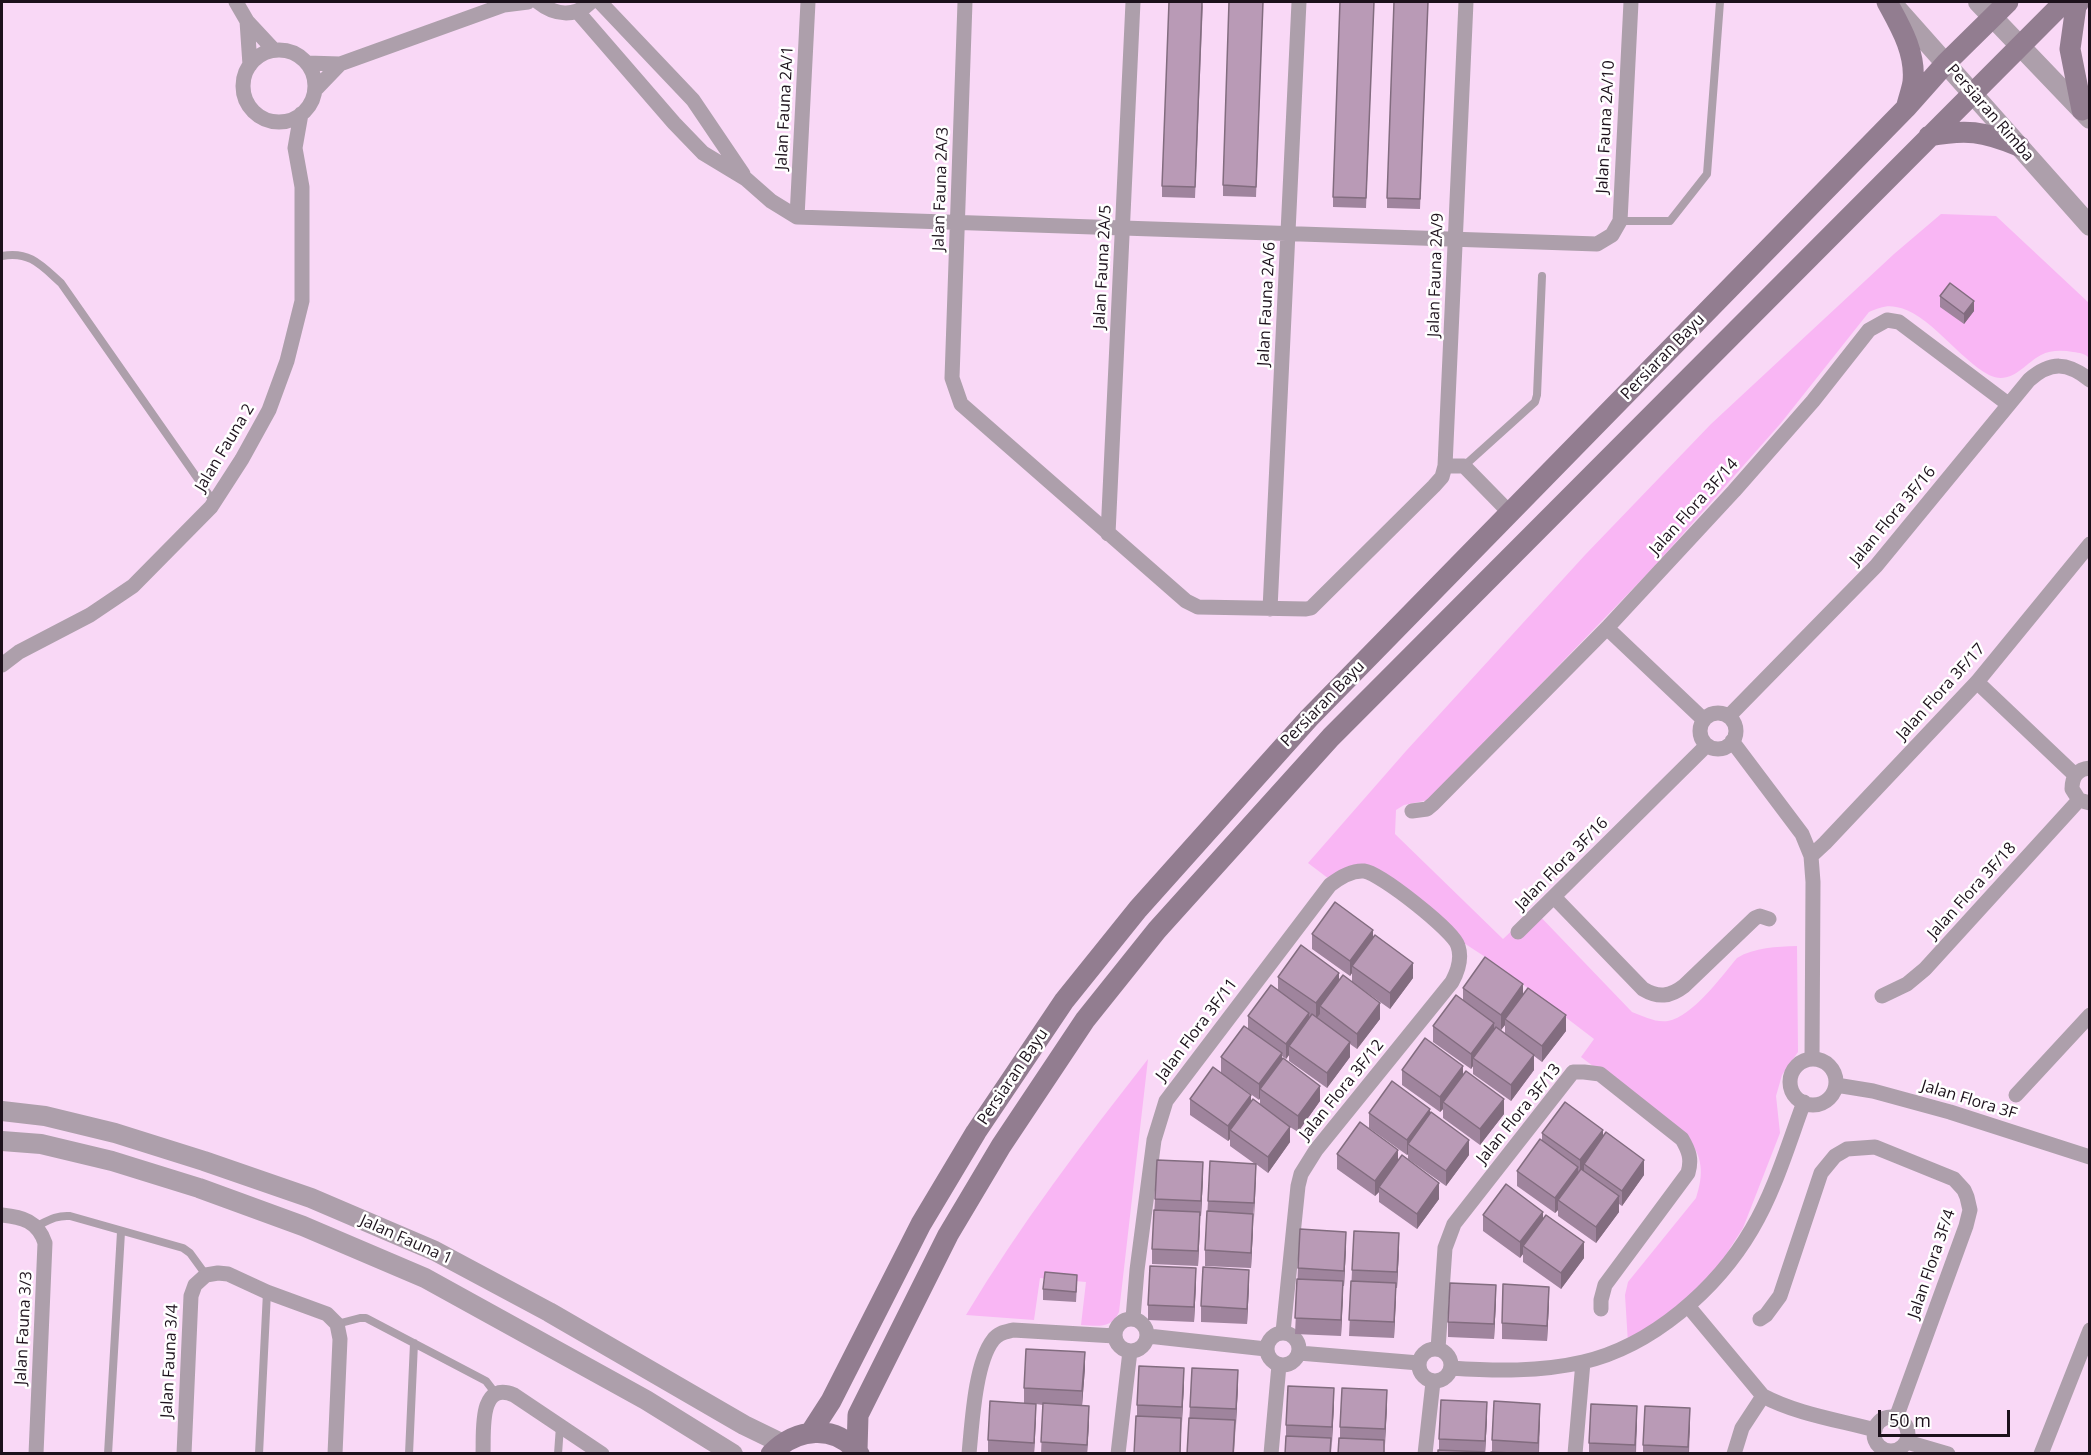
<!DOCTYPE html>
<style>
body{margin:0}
#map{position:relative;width:2091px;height:1455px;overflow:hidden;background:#f9d8f6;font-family:"Open Sans",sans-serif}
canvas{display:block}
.frame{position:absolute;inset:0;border:3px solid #1c111b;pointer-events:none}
.scale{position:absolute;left:1878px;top:1410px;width:132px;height:27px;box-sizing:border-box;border:3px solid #1c111b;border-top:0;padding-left:8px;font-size:18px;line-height:21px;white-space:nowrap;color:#1c111b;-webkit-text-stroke:4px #fff;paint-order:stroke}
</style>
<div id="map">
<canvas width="2091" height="1455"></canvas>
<div class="frame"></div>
<div class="scale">50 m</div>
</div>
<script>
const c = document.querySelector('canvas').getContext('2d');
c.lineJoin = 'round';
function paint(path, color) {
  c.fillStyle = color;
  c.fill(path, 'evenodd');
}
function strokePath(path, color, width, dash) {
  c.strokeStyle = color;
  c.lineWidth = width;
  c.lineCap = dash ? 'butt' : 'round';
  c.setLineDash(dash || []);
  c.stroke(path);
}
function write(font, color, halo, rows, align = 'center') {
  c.font = font + ' "Open Sans",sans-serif';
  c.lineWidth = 5;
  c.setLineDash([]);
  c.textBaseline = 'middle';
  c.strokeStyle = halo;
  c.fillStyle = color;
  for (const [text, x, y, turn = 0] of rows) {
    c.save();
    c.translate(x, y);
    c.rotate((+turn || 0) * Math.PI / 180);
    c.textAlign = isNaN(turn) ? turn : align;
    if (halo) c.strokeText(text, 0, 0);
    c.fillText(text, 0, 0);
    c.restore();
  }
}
paint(new Path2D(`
 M1941 214 1996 216 2089 303V358C2084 353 2080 353 2073 352 2062 350 2050 350 2041 355 2024 364 2011 386 1989 375 1960 360 1927 311 1896 307 1886 305 1879 308 1869 312L1781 423 1652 569 1429 800 1404 805 1396 810 1395 834 1503 939 1534 910 1632 1012C1643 1016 1656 1023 1668 1021 1693 1016 1721 977 1737 958 1755 947 1776 947 1797 946L1798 1052 1782 1075 1776 1096 1780 1133 1743 1228 1711 1278 1674 1310 1628 1343 1625 1295 1628 1282 1696 1198C1704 1174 1703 1156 1687 1137L1581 1057 1594 1039 1496 964 1444 930 1375 876 1333 882 1308 863 1406 751 1585 555 1711 424 1894 254Z
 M1148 1059 1119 1312C1111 1329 1098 1326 1081 1325L1086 1282 1040 1278 1034 1320 966 1315C1020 1225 1083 1142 1148 1059Z`), '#f9b6f4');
strokePath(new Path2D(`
 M1620 221H1670L1707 174 1720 2
 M2 256C30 251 41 265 61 283L214 502
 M1464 466 1535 402 1537 395 1542 276
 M37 1226C49 1220 57 1215 70 1216L183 1248 190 1253 206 1275
 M337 1324 360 1318H366L486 1381 496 1394
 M108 1454 121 1232
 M259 1454 267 1292
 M409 1454 414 1343
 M558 1454 560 1426`), '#ad9fab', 8);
strokePath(new Path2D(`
 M236 2 247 21 274 50
 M538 2C554 15 575 18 591 2
 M600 2 693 100 743 174
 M965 2 952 378 961 404 1186 601 1198 607 1306 609 1311 608 1434 486 1442 477 1445 466 1466 2
 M577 11 674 123 703 153 746 179 771 201 797 217 1597 244 1612 235 1620 221 1631 2
 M247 21 250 65
 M243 86a36 36 0 1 1 72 0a36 36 0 1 1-72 0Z
 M307 63 340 64 504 5 528 2
 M315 90 340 64
 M797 217 808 2
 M1445 466H1464L1510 513
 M1108 534 1133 2
 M1270 609 1299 2
 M1607 628 1704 720
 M2 665 19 652 90 615 133 586 211 507 242 459 269 410 287 361 302 301V187L295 148 301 114
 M1977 682 2075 775
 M1700 731a18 18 0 1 1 36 0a18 18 0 1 1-36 0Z
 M1729 716 1876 566 2029 380C2051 361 2067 362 2090 380
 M1732 741 1802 834 1811 856 1813 882 1812 1059
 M2090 768C2077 769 2072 777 2072 789L2079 800 2090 803
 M1412 811 1427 809 1433 804 1607 628 1734 491 1813 401 1869 330 1887 320 1899 322 2008 404
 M1811 856 1825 843 1977 682 2090 544
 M1555 898 1643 989C1658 998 1670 997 1684 986L1755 918 1760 916 1769 919
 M1518 932 1707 745
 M1882 996 1907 984 1925 969 2079 800
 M1790 1082a23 23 0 1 1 46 0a23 23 0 1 1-46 0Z
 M1836 1085 1873 1091 1950 1112 2090 1157
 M2016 1095 2090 1015
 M2 1215C22 1217 38 1221 45 1243L36 1454
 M1688 1306 1763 1396C1797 1414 1838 1420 1875 1430
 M1133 1318 1137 1270 1154 1140 1166 1101 1330 885C1339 878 1352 870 1364 871 1380 873 1454 931 1458 946 1462 958 1458 971 1452 982L1316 1150 1301 1174 1298 1186 1283 1332
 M1115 1335a16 16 0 1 1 32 0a16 16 0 1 1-32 0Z
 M1760 1319 1766 1315 1780 1296 1821 1173 1835 1156 1847 1149 1875 1147 1954 1179 1964 1190 1967 1197 1970 1210 1966 1226 1896 1418
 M1267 1349a16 16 0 1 1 32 0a16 16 0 1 1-32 0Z
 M1148 1336 1266 1349
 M1419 1365a16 16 0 1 1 32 0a16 16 0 1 1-32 0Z
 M1438 1349 1445 1248 1454 1224 1573 1072H1584L1600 1074 1682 1139C1689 1151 1692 1159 1688 1173L1605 1285 1601 1300V1309
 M1299 1353 1419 1363
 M1451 1368C1495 1371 1540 1372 1583 1362 1652 1346 1717 1289 1752 1229 1775 1190 1788 1145 1804 1102
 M1874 1434a17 17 0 1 1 34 0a17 17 0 1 1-34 0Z
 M1907 1442 1948 1454
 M184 1454 191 1296 195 1285 206 1275 218 1273 228 1274 267 1292 327 1314 337 1324 340 1339 335 1454
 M483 1454C484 1433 478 1380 514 1395L602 1454
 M969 1454C972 1424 975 1363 993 1340 998 1333 1005 1332 1013 1330L1115 1336
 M1118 1454 1130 1351
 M1271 1454 1279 1365
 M1425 1454 1433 1382
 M1575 1454 1583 1362
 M1734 1454 1742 1428 1763 1396
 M2041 1454 2090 1330`), '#ad9fab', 15);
strokePath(new Path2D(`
 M1978 2 2090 119
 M1892 3 2090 226
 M2 1111 45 1116 115 1133 204 1161 311 1198 435 1251 549 1312 744 1425 781 1443
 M2 1141 41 1144 112 1161 199 1188 303 1226 425 1278 646 1400 733 1454`), '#ad9fab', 20);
strokePath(new Path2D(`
 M1887 2C1900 26 1916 52 1913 82 1912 89 1909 97 1907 105
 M2079 2 2076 6 2070 49 2082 110
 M1929 136C1966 129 1983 131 2019 146
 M811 1432 831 1401 921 1224 976 1132 1064 1001 1138 909 1309 718 1906 108 1946 63 2008 2
 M857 1451 858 1415 948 1235 1001 1146 1085 1020 1157 930 1331 737 2064 2
 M771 1454C796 1428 835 1423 859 1454`), '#927d90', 21);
paint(new Path2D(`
 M1203 2 1195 198 1162 197V186Z
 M1263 2 1256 197 1223 196V185Z
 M1374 2 1366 208 1333 207V197Z
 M1428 2 1420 209 1387 208V198Z
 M1940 296 1974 311 1964 324 1940 307Z
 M1312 934 1373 939 1413 978 1390 1009 1352 982V973L1350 976 1312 949Z
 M1278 977 1339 980 1380 1019 1357 1049 1350 1044V1057L1327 1088 1289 1061V1055L1286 1059 1282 1056V1059L1320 1101 1298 1132 1290 1127V1142L1268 1173 1256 1164 1251 1268 1205 1266V1250L1208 1201 1255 1164 1230 1146V1139L1228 1141 1190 1115V1099L1251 1102 1260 1104V1098L1259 1100 1221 1073V1057L1248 1029V1016L1278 990Z
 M1463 988 1523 994 1566 1031 1542 1062 1534 1056V1070L1511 1101 1473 1074V1066L1471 1069 1433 1042V1026L1463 1000ZM1505 1025V1033L1501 1030Z
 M1402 1070 1463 1074 1504 1114 1480 1145 1443 1118V1109L1440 1112 1402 1085Z
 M1369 1113 1430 1114 1469 1155 1446 1186 1408 1159V1154L1407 1155 1369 1128Z
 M1542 1133 1603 1137 1644 1175 1622 1206 1619 1204V1212L1596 1243 1558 1216V1210L1555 1213 1517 1186V1171L1542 1141Z
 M1337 1154 1398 1160 1439 1199 1417 1229 1379 1202V1192L1375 1196 1337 1169Z
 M1203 1177 1201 1216H1200L1198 1266 1152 1264V1249L1155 1199Z
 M1483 1215 1543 1219 1584 1258 1561 1289 1523 1262V1254L1520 1258 1483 1231Z
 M1346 1247 1344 1286H1343L1341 1336 1295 1334 1298 1268Z
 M1399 1249 1397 1288H1396L1394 1338 1349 1336 1352 1270Z
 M1196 1283 1194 1322 1148 1320V1305Z
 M1077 1285 1076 1302 1043 1300V1289Z
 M1249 1285 1247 1324 1201 1322V1306Z
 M1496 1300 1494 1339 1448 1337V1322Z
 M1549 1302 1547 1341 1502 1339V1323Z
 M1085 1368 1082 1405 1089 1421 1087 1454H1041L1043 1405 1036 1404 1034 1454H988V1440L1024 1403V1388Z
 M1184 1384 1181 1434 1137 1416V1405Z
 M1238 1386 1234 1454H1187L1190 1407Z
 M1334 1404 1331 1454 1286 1436V1425Z
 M1387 1406 1384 1454 1340 1438V1427Z
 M1487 1418 1485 1454H1438L1439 1450V1439Z
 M1540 1419 1539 1454H1491L1492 1452V1440Z
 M1637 1422 1636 1454H1589V1443Z
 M1690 1424 1689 1454H1643V1445Z`), '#9f849d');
paint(new Path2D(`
 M1974 301V311L1964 324V314Z
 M1373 930V945L1352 966V973L1350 976V961Z
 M1413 963V978L1390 1009V993Z
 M1339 973V989L1320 1006V1014L1316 1019V1003Z
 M1523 984V1000L1505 1019V1025L1501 1030V1015Z
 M1380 1003V1019L1357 1049V1034Z
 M1309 1013V1028L1289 1046V1055L1286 1059V1044Z
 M1566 1015V1031L1542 1062V1046Z
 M1494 1023V1038L1473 1058V1066L1471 1069V1054Z
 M1350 1042V1057L1327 1088V1073Z
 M1282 1053V1069L1260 1089V1098L1259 1100V1084Z
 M1534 1055V1070L1511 1101V1085Z
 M1463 1066V1082L1443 1102V1109L1440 1112V1097Z
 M1320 1086V1101L1298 1132V1116Z
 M1251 1095V1111L1230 1130V1139L1228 1141V1126Z
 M1504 1099V1114L1480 1145V1129Z
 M1430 1109V1125L1408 1144V1154L1407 1155V1140Z
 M1290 1127V1142L1268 1173V1157Z
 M1603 1130V1145L1584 1164V1171L1580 1176V1160Z
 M1469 1140V1155L1446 1186V1171Z
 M1398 1150V1166L1379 1187V1192L1375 1196V1181Z
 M1644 1160V1175L1622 1206V1191Z
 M1203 1162V1177L1201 1216V1201Z
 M1256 1164V1179L1254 1218V1203Z
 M1578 1167V1182L1558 1200V1210L1555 1213V1198Z
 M1439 1183V1199L1417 1229V1214Z
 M1619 1196V1212L1596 1243V1227Z
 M1200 1212V1227L1198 1266V1251Z
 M1543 1212V1227L1523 1246V1254L1520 1258V1242Z
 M1253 1214V1229L1251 1268V1253Z
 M1346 1232V1247L1344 1286V1271Z
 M1399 1233V1249L1397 1288V1272Z
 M1584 1242V1258L1561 1289V1273Z
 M1196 1268V1283L1194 1322V1307Z
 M1249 1270V1285L1247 1324V1309Z
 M1343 1281V1297L1341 1336V1320Z
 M1396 1283V1299L1394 1338V1322Z
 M1496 1285V1300L1494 1339V1324Z
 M1549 1287V1302L1547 1341V1326Z
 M1085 1352V1368L1082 1406V1391Z
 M1184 1368V1384L1182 1423V1407Z
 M1238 1370V1386L1236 1425V1409Z
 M1334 1388V1404L1332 1443V1427Z
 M1387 1390V1406L1385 1445V1429Z
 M1487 1402V1418L1485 1454V1441Z
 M1036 1404V1419L1034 1454V1443Z
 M1540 1404V1419L1538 1454V1443Z
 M1089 1406V1421L1087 1454V1445Z
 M1637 1406V1422L1635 1454V1445Z
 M1690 1408V1424L1688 1454V1447Z`), '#826c7f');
const building = new Path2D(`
 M1169 2H1202L1195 187 1162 186Z
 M1229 2H1263L1256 187 1223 185Z
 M1340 2H1374L1366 198 1333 197Z
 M1394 2H1428L1420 199 1387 198Z
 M1950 283 1974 301 1964 314 1940 296Z
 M1335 902 1373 930 1350 961 1312 934Z
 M1375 935 1413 963 1390 993 1352 966Z
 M1301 945 1339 973 1316 1003 1278 977Z
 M1485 957 1523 984 1501 1015 1463 988Z
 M1343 975 1380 1003 1357 1034 1320 1006Z
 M1271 985 1309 1013 1286 1044 1248 1016Z
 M1528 988 1566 1015 1542 1046 1505 1019Z
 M1456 995 1494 1023 1471 1054 1433 1026Z
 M1312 1014 1350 1042 1327 1073 1289 1046Z
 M1244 1026 1282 1053 1259 1084 1221 1057Z
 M1496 1027 1534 1055 1511 1085 1473 1058Z
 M1425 1038 1463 1066 1440 1097 1402 1070Z
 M1283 1058 1320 1086 1298 1116 1260 1089Z
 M1213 1067 1251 1095 1228 1126 1190 1099Z
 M1466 1071 1504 1099 1480 1129 1443 1102Z
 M1392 1081 1430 1109 1407 1140 1369 1113Z
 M1253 1099 1290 1127 1268 1157 1230 1130Z
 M1565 1102 1603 1130 1580 1160 1542 1133Z
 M1431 1112 1469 1140 1446 1171 1408 1144Z
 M1360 1122 1398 1150 1375 1181 1337 1154Z
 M1606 1132 1644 1160 1622 1191 1584 1164Z
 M1540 1139 1578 1167 1555 1198 1517 1171Z
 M1402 1155 1439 1183 1417 1214 1379 1187Z
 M1157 1160 1203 1162 1201 1201 1155 1199Z
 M1210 1161 1256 1164 1254 1203 1208 1201Z
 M1581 1169 1619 1196 1596 1227 1558 1200Z
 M1506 1184 1543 1212 1520 1242 1483 1215Z
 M1154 1210 1200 1212 1198 1251 1152 1249Z
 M1207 1211 1253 1214 1251 1253 1205 1250Z
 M1546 1215 1584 1242 1561 1273 1523 1246Z
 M1300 1229 1346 1232 1344 1271 1298 1268Z
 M1354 1231 1399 1233 1397 1272 1352 1270Z
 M1150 1266 1196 1268 1194 1307 1148 1305Z
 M1203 1267 1249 1270 1247 1309 1201 1306Z
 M1045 1272 1077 1275 1076 1292 1043 1289Z
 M1297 1279 1343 1281 1341 1320 1295 1318Z
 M1351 1281 1396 1283 1394 1322 1349 1320Z
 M1450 1283 1496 1285 1494 1324 1448 1322Z
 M1503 1284 1549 1287 1547 1326 1502 1323Z
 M1026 1349 1085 1352 1082 1391 1024 1388Z
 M1139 1366 1184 1368 1182 1407 1137 1405Z
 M1192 1368 1238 1370 1236 1409 1190 1407Z
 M1288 1386 1334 1388 1332 1427 1286 1425Z
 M1342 1388 1387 1390 1385 1429 1340 1427Z
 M1441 1400 1487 1402 1485 1441 1439 1439Z
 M990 1401 1036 1404 1034 1443 988 1440Z
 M1494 1401 1540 1404 1538 1443 1492 1440Z
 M1043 1403 1089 1406 1087 1445 1041 1442Z
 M1591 1404 1637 1406 1635 1445 1589 1443Z
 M1645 1406 1690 1408 1688 1447 1643 1445Z
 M1136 1416 1181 1418 1180 1454H1134Z
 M1189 1418 1235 1420 1233 1454H1187Z
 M1286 1436 1331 1438 1330 1454H1285Z
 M1339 1438 1384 1440V1454H1338Z
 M1438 1450 1484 1452V1454H1438Z
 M1491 1452 1532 1454H1491Z`);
paint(building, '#b99ab6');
strokePath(building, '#826c7f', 1.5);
write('16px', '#1c111b', '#fff', [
 ["Jalan Fauna 2A/1",785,108,-87],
 ["Persiaran Rimba",1990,113,49],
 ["Jalan Fauna 2A/10",1606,127,-87],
 ["Jalan Fauna 2A/3",941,189,-88],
 ["Jalan Fauna 2A/5",1103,267,-87],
 ["Jalan Fauna 2A/9",1436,275,-88],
 ["Jalan Fauna 2A/6",1267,304,-87],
 ["Persiaran Bayu",1663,357,-46],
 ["Jalan Fauna 2",225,448,-59],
 ["Jalan Flora 3F/14",1694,507,-48],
 ["Jalan Flora 3F/16",1893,516,-50],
 ["Jalan Flora 3F/17",1941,692,-48],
 ["Persiaran Bayu",1323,704,-46],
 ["Jalan Flora 3F/16",1562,864,-45],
 ["Jalan Flora 3F/18",1972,891,-48],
 ["Jalan Flora 3F/11",1197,1030,-53],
 ["Persiaran Bayu",1013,1077,-56],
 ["Jalan Flora 3F/12",1342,1090,-51],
 ["Jalan Flora 3F",1969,1100,17],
 ["Jalan Flora 3F/13",1519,1114,-51],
 ["Jalan Fauna 1",406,1240,24],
 ["Jalan Flora 3F/4",1932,1264,-71],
 ["Jalan Fauna 3/3",24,1328,-87],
 ["Jalan Fauna 3/4",170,1361,-87]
]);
</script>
